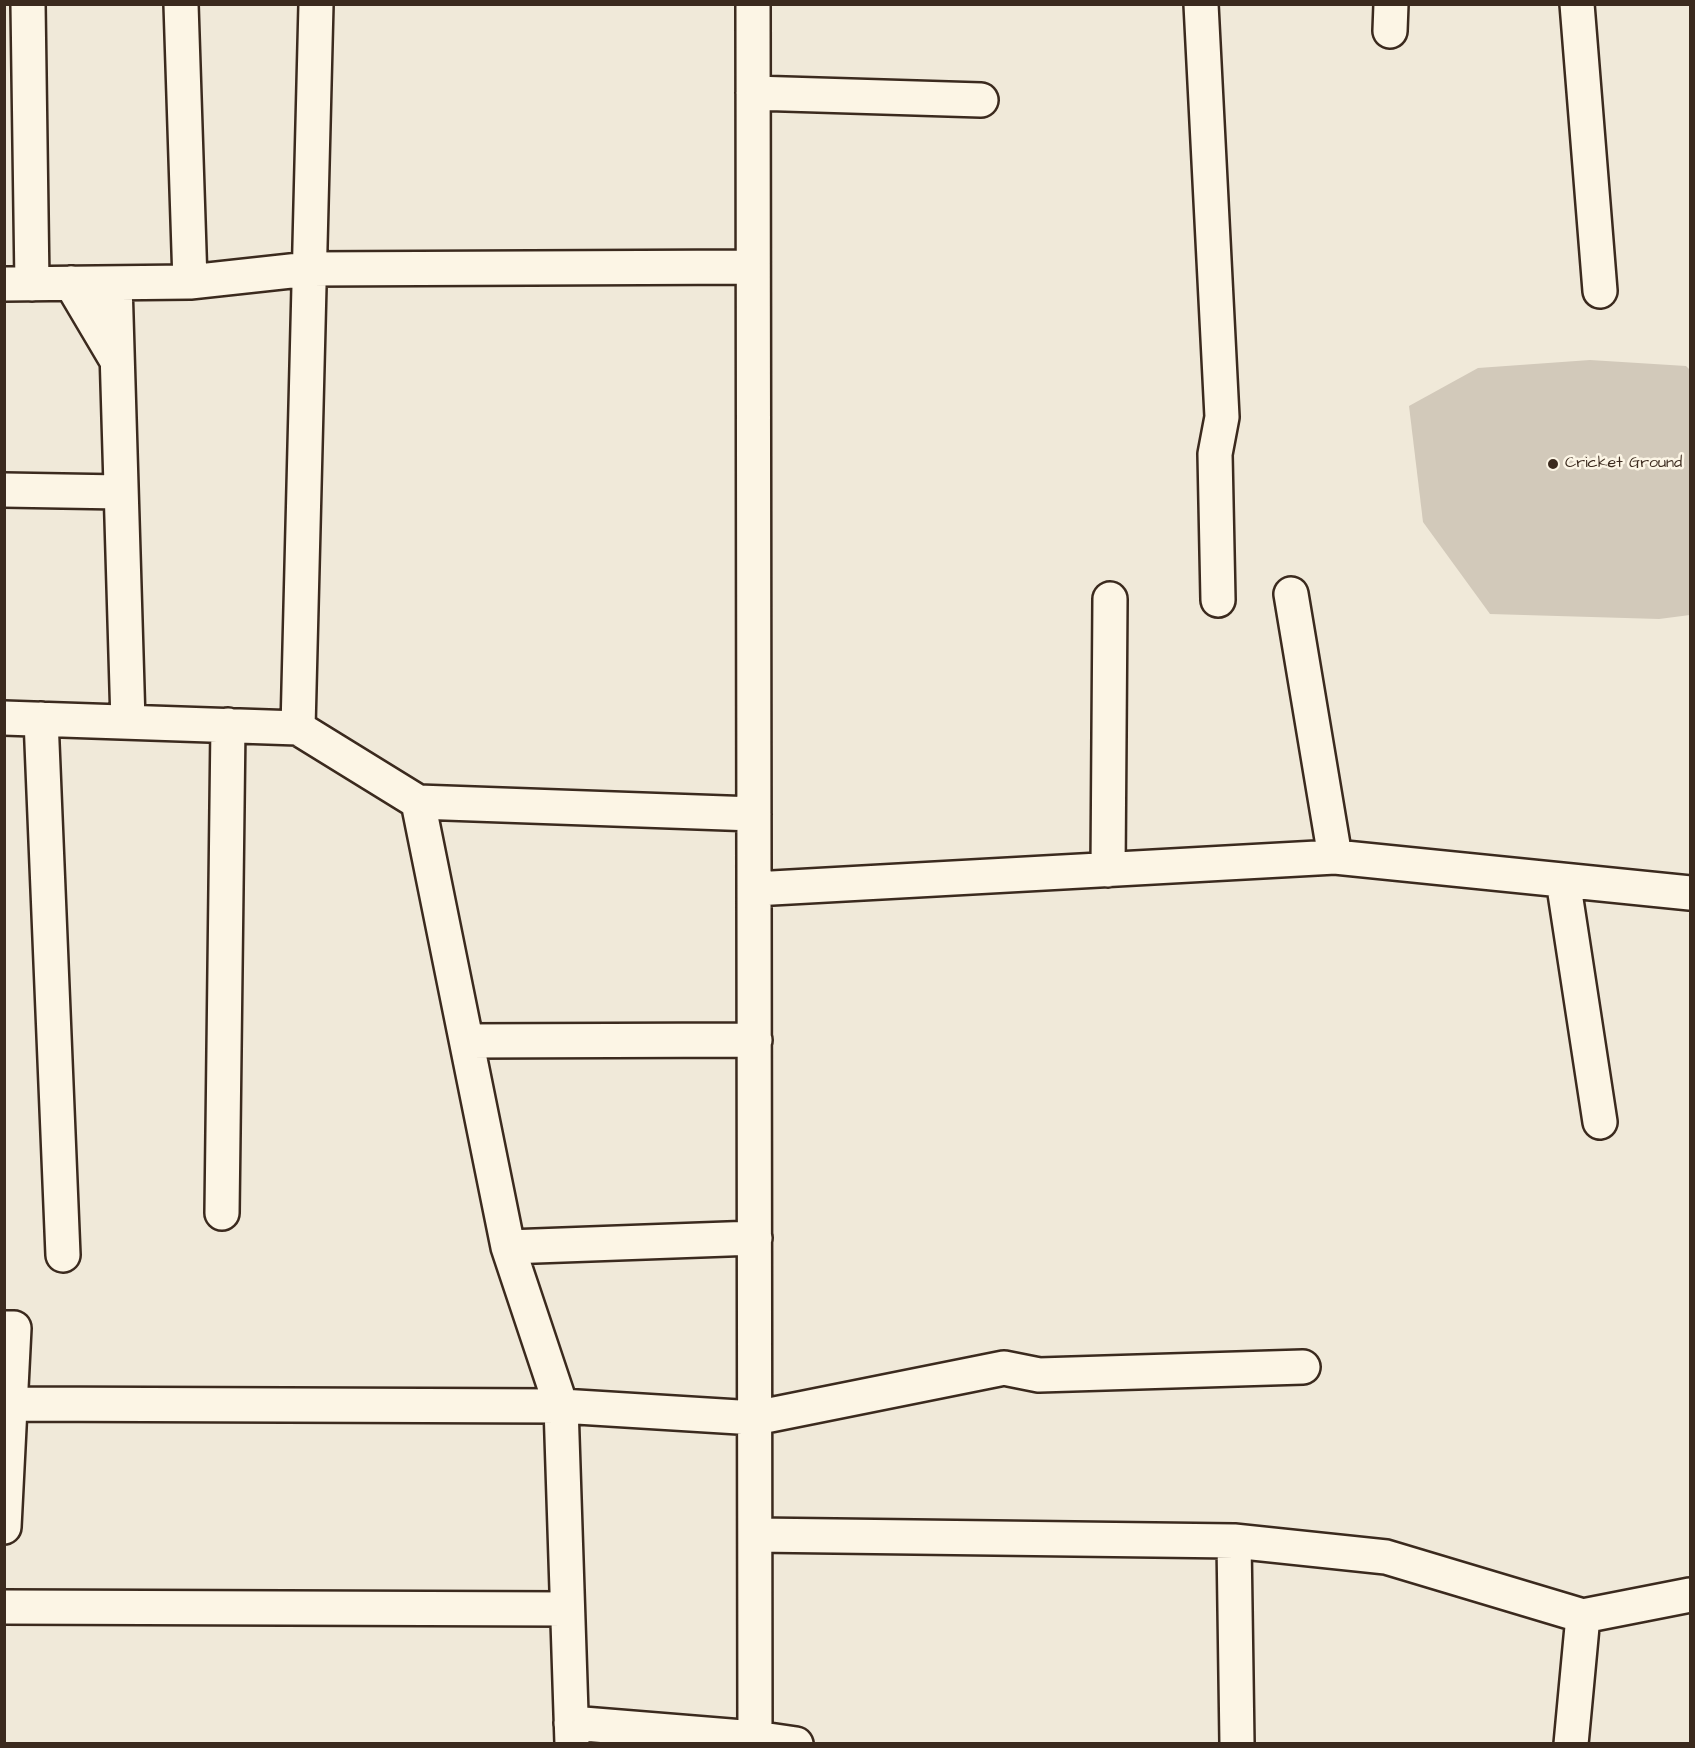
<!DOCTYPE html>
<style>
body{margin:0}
#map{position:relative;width:1695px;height:1748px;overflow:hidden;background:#f0e9d9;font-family:"Architects Daughter",sans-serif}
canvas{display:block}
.frame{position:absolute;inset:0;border:6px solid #3b2a1e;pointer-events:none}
</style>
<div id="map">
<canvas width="1695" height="1748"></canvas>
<div class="frame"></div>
</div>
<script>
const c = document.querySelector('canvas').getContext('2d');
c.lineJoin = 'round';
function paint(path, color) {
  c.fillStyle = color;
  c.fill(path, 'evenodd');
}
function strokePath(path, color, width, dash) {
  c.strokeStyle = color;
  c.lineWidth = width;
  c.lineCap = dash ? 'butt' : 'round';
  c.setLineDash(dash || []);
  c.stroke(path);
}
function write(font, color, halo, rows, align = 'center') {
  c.font = font + ' "Architects Daughter",sans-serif';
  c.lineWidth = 5;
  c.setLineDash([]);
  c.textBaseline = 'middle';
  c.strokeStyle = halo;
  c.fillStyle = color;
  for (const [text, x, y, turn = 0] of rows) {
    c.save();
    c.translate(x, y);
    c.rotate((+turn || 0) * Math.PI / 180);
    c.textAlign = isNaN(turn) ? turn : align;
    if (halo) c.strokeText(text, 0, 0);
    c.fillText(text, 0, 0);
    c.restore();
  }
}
paint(new Path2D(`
 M1590 360 1686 366 1690 370V615L1659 619 1490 614 1423 522 1409 406 1478 368Z`), '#d2c9ba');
const street = new Path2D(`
 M28 4 32 284
 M181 4 190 282
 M753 4 755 1744
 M1201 4 1222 417 1215 454 1218 600
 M1577 4 1600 291
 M1390 31 1391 4
 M753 93 981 100
 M71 283 116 359
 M115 283 128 722
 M4 284 190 282 309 269 753 267
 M4 490 121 492
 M1291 594 1335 857
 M4 718 298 728 316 4
 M41 719 63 1255
 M298 728 418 802 508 1247 561 1406 572 1744
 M418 802 754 814
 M1108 870 1110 599
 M1563 880 1600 1122
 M754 889 1335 857 1690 893
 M467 1041 755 1040
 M222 1213 228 725
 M508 1247 755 1238
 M4 1328H14L4 1527
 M10 1404 561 1406 755 1418 1004 1368 1039 1375 1303 1367
 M755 1535 1234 1541 1386 1557 1583 1616 1690 1595
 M1234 1541 1237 1744
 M4 1607 567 1609
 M571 1723 755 1738 796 1744
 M1571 1744 1583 1616`);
strokePath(street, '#3b2a1e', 38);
strokePath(street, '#fcf5e5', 33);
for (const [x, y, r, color] of [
 [1553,464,6,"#3b2a1e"]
]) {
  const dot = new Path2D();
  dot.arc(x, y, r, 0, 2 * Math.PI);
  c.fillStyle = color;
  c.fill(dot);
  strokePath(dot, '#fcf5e5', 2);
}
write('16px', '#3b2a1e', '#fcf5e5', [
 ["Cricket Ground",1565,464]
], 'left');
</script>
